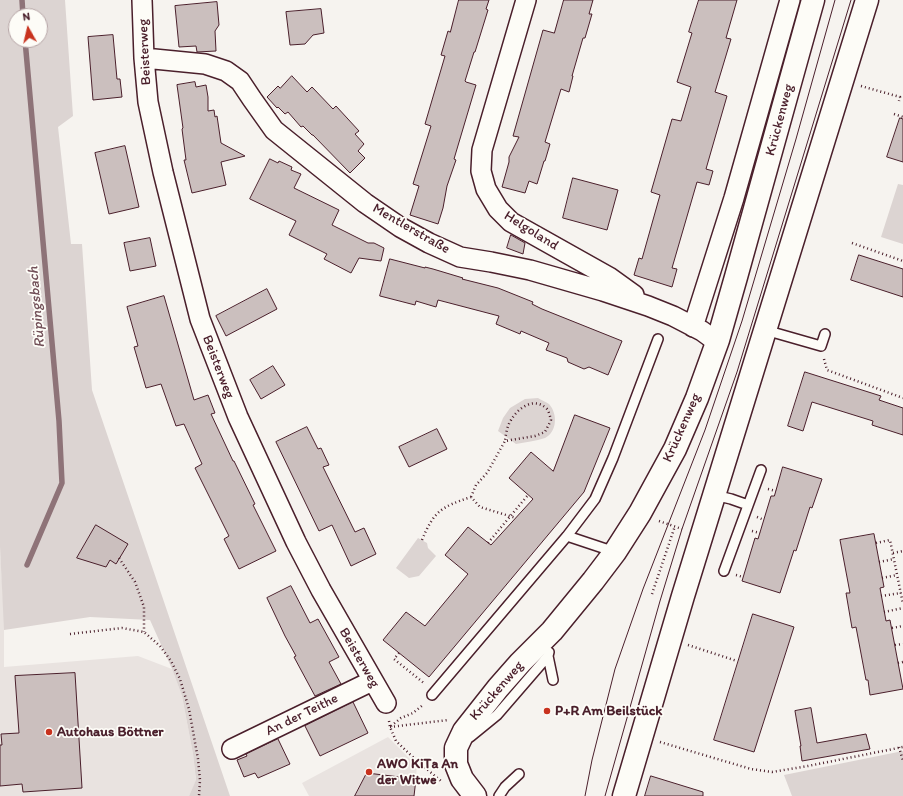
<!DOCTYPE html>
<meta charset="utf-8">
<style>
body{margin:0}
#map{position:relative;width:903px;height:796px;overflow:hidden;background:#f6f3ef;font-family:Itim,sans-serif}
canvas{display:block}
.north{position:absolute;left:8px;top:8px;width:40px;height:40px;box-sizing:border-box;background:#fdfcf7;border:1px solid #b5a4a5;border-radius:50%;rotate:352deg;font-size:11px;font-weight:700;line-height:16px;text-align:center;color:#4a1f2b}
.north::after{content:'';display:block;margin:auto;width:14px;height:18px;background:#c8321e;clip-path:polygon(50% 0,100% 100%,50% 72%,0 100%)}
</style>
<div id="map">
<canvas width="903" height="796"></canvas>
<div class="north">N</div>
</div>
<script>
const c = document.querySelector('canvas').getContext('2d');
c.lineJoin = 'round';
function paint(path, color) {
  c.fillStyle = color;
  c.fill(path, 'evenodd');
}
function strokePath(path, color, width, dash) {
  c.strokeStyle = color;
  c.lineWidth = width;
  c.lineCap = dash ? 'butt' : 'round';
  c.setLineDash(dash || []);
  c.stroke(path);
}
function write(font, color, halo, rows, align = 'center') {
  c.font = font + ' Itim,sans-serif';
  c.lineWidth = 3.5;
  c.setLineDash([]);
  c.textBaseline = 'middle';
  c.strokeStyle = halo;
  c.fillStyle = color;
  for (const [text, x, y, turn = 0] of rows) {
    c.save();
    c.translate(x, y);
    c.rotate((+turn || 0) * Math.PI / 180);
    c.textAlign = isNaN(turn) ? turn : align;
    if (halo) c.strokeText(text, 0, 0);
    c.fillText(text, 0, 0);
    c.restore();
  }
}
paint(new Path2D(`
 M0 547 4 616V667L138 656 172 669 182 696 193 754 196 781 189 796H0Z
 M388 737 417 766 414 796H309L302 783Z`), '#e9e3e0');
paint(new Path2D(`
 M0 0H65L73 116 58 127 71 244H82L92 390 230 796H189L196 780 193 754 182 696 172 669 150 620 90 617 4 630 0 547ZM16 16H40V40H16Z
 M898 184 903 185V244L881 237Z
 M538 398C541 400 546 402 549 404 558 414 557 432 545 438 536 441 525 442 516 444L498 431 503 418 510 408 525 399Z
 M418 538 427 543 428 548 436 556 419 576 409 578 396 568Z
 M903 751V796H792L784 775Z`), '#dcd4d2');
strokePath(new Path2D(`
 M22 0 23 16
 M25 40 59 421 62 483 27 565`), '#8e7378', 5.5);
const building = new Path2D(`
 M459 0H489L486 9 488 10 475 52H474L465 81 466 82 476 85 454 159 456 160 447 186 443 208 438 224 410 215 419 186 413 184 431 126 425 124 445 56 441 55 448 31 450 32Z
 M564 0H593L589 14H592L585 38H583L572 76H573L569 92 561 89 545 142 550 144 545 161H544L537 184 529 181 525 193 502 187 509 162V157L519 137 513 136 543 30 554 33Z
 M699 0H737L726 38 731 39 715 92 727 96 706 169 713 171 709 185 697 182 672 268 677 269 672 287 634 275 639 258 642 259 660 195 651 192 672 119 681 121 691 87 677 82 692 33 689 32Z
 M217 2 219 25 215 31 216 51 197 52 196 46 179 47 175 6Z
 M321 9 324 33 313 35 305 44 290 45 286 12Z
 M113 35 117 79H120L122 97 93 100 88 37Z
 M292 76 307 92 312 87 333 109 336 106 359 131 355 134 364 144 358 151 365 158 350 173 313 135H312L303 126 301 127 288 112 285 114 278 107 277 108 267 97 278 86 280 88Z
 M195 82 196 87 206 85 208 97V111L214 110 215 117 217 116 221 143 245 156 221 162 226 185 192 193 184 160H186L182 129 183 128 177 85Z
 M900 118 903 119V162L887 157Z
 M125 146 139 207 109 214 95 153Z
 M270 159 278 163 279 161 292 167 291 170 301 174 294 188 339 210 332 225 368 243H374L384 248 381 261 359 258 351 273 324 259 327 254 289 235 296 221 250 199Z
 M573 178 618 190 607 230 563 218Z
 M511 235 525 243 523 254 507 248Z
 M150 238 156 266 130 271 124 243Z
 M859 255 903 269V297L851 280Z
 M390 259 425 268V267L433 269 463 278 462 279 498 288 533 302 532 304 542 309 622 341 608 375 589 367 584 369 568 362 567 358 546 350 549 343 521 331 520 334 496 324 499 316 438 300 436 307 416 301 415 305 380 296Z
 M267 289 277 309 226 336 216 316Z
 M164 296 194 400 208 395 215 413 211 414 233 461H234L255 504 253 505 276 551 239 569 224 539 229 536 195 468 202 464 184 424 176 426 161 384 146 388 134 347 138 346 127 307Z
 M273 366 285 385 261 399 250 380Z
 M805 372 881 396 879 400 903 408V435L872 425 873 421 812 402 803 431 788 426Z
 M575 415 610 428 584 492 429 677 383 640 406 612 425 626 468 574 445 555 468 527 491 545 533 499 509 478 531 452 553 471Z
 M307 427 318 449 321 448 329 465 323 467 355 532 364 528 376 554 351 566 332 525 319 531 276 442Z
 M437 429 447 449 409 467 399 447Z
 M783 467 822 479 812 508 810 507 796 551 794 550 780 593 742 581 755 538 758 539 771 496H774Z
 M96 525 128 544 116 564 110 560 106 567 77 558Z
 M874 534 884 587 880 588 886 621 890 620 903 689 870 695 868 680H866L856 627 852 628 846 593H850L840 540Z
 M291 586 310 623 318 619 339 657 329 662 341 684 315 696 294 657 296 656 285 636 267 598Z
 M753 614 794 627 754 752 714 740Z
 M75 673 82 788 23 792 22 784 0 786V745H2L1 734 19 733 15 676Z
 M353 702 368 733 320 756 305 726Z
 M811 708 817 743 866 734 870 749 802 761 800 746H801L795 711Z
 M278 739 290 764 258 778 255 773 244 777 237 760 247 756 246 754Z
 M367 773 416 779 414 796H355Z
 M651 776 703 792V796H645Z`);
paint(building, '#cbbfbe');
strokePath(building, '#4a1f2b', 1);
const service = new Path2D(`
 M765 330 821 346 825 334
 M714 495 731 499 748 505
 M567 536 615 552
 M724 571 761 470
 M549 652 548 656 553 680
 M432 695 567 536 595 499 613 458 658 339
 M470 737 497 715 548 656
 M499 796 505 787 519 774`);
const minor = new Path2D(`
 M142 0 144 58 148 102 163 172 200 319 238 417 296 542 321 590 386 703
 M526 0 482 150 481 171 486 189 498 209 511 222 609 277 634 295
 M144 58 205 64 226 71 240 81 252 99 274 130 365 203 400 227 429 243 460 257 491 262 530 270 603 291 648 306 673 316 702 331 717 342
 M693 327 734 198 790 0
 M232 749 372 681`);
const secondary = new Path2D(`
 M475 796 462 779 456 764V748L464 731 498 688 520 663 552 631 593 581 615 552 640 513 675 449 697 398 718 340 736 277 813 0
 M624 796 683 596 867 0`);
strokePath(service, '#4a1f2b', 12);
strokePath(minor, '#4a1f2b', 22);
strokePath(secondary, '#4a1f2b', 25);
strokePath(new Path2D(`
 M861 86 900 97 899 101
 M894 114 903 117
 M852 243 903 261
 M824 359 827 370 903 398
 M768 489 776 491
 M471 497 476 485 487 473 505 441 535 436 545 432 551 420C550 417 549 411 547 409 534 396 518 408 511 420 507 426 506 434 505 441
 M757 517 764 520
 M659 521 682 529
 M752 531 760 533
 M422 540C434 511 441 507 471 497L480 507 516 518
 M488 543 528 495
 M876 543 890 540 903 604
 M893 553 903 551
 M119 558 135 582 144 607V632
 M879 562 894 559
 M736 575 743 577
 M882 578 897 575
 M652 594 675 526
 M881 596 901 593
 M884 612 903 608
 M892 628 903 626
 M70 634 122 628 144 632 160 646 171 661 180 679 189 709 198 759 200 780 199 796
 M688 645 737 661
 M895 645 903 644
 M399 653 394 659 425 684
 M898 663 903 662
 M389 721 390 727 396 741 416 760 441 781
 M391 726 401 718 413 713 423 705
 M390 727 448 720
 M660 742 751 769 772 772 808 766 903 747
 M899 747 903 761`), '#4a1f2b', 2.5, [1, 3]);
strokePath(service, '#fdfcf7', 9);
strokePath(minor, '#fdfcf7', 19);
strokePath(secondary, '#fdfcf7', 22);
strokePath(new Path2D(`
 M585 796 592 760 615 669 643 589 705 430 742 321 796 139 835 0
 M605 796 660 601 682 529 737 372 851 0`), '#4a1f2b', 1);
for (const [x, y, r, color] of [
 [547,711,4,"#c8321e"],
 [49,732,4,"#c8321e"],
 [369,772,4,"#c8321e"]
]) {
  const dot = new Path2D();
  dot.arc(x, y, r, 0, 2 * Math.PI);
  c.fillStyle = color;
  c.fill(dot);
  strokePath(dot, '#fdfcf7', 1.5);
}
write('14px', '#4a1f2b', '#fdfcf7', [
 ["Beisterweg",145,52,-93],
 ["Krückenweg",780,120,-75],
 ["Mentlerstraße",411,229,30],
 ["Helgoland",531,231,32],
 ["Beisterweg",218,367,69],
 ["Krückenweg",682,428,-66],
 ["Beisterweg",359,658,60],
 ["Krückenweg",497,691,-49],
 ["An der Teithe",302,715,-26]
]);
write('bold 14px', '#4a1f2b', '#fdfcf7', [
 ["P+R Am Beilstück",555,711],
 ["Autohaus Böttner",57,732],
 ["AWO KiTa An",377,764],
 ["der Witwe",377,780]
], 'left');
write('italic 15px', '#725058', '#fdfcf7', [
 ["Rüpingsbach",37,307,-95]
]);
</script>
